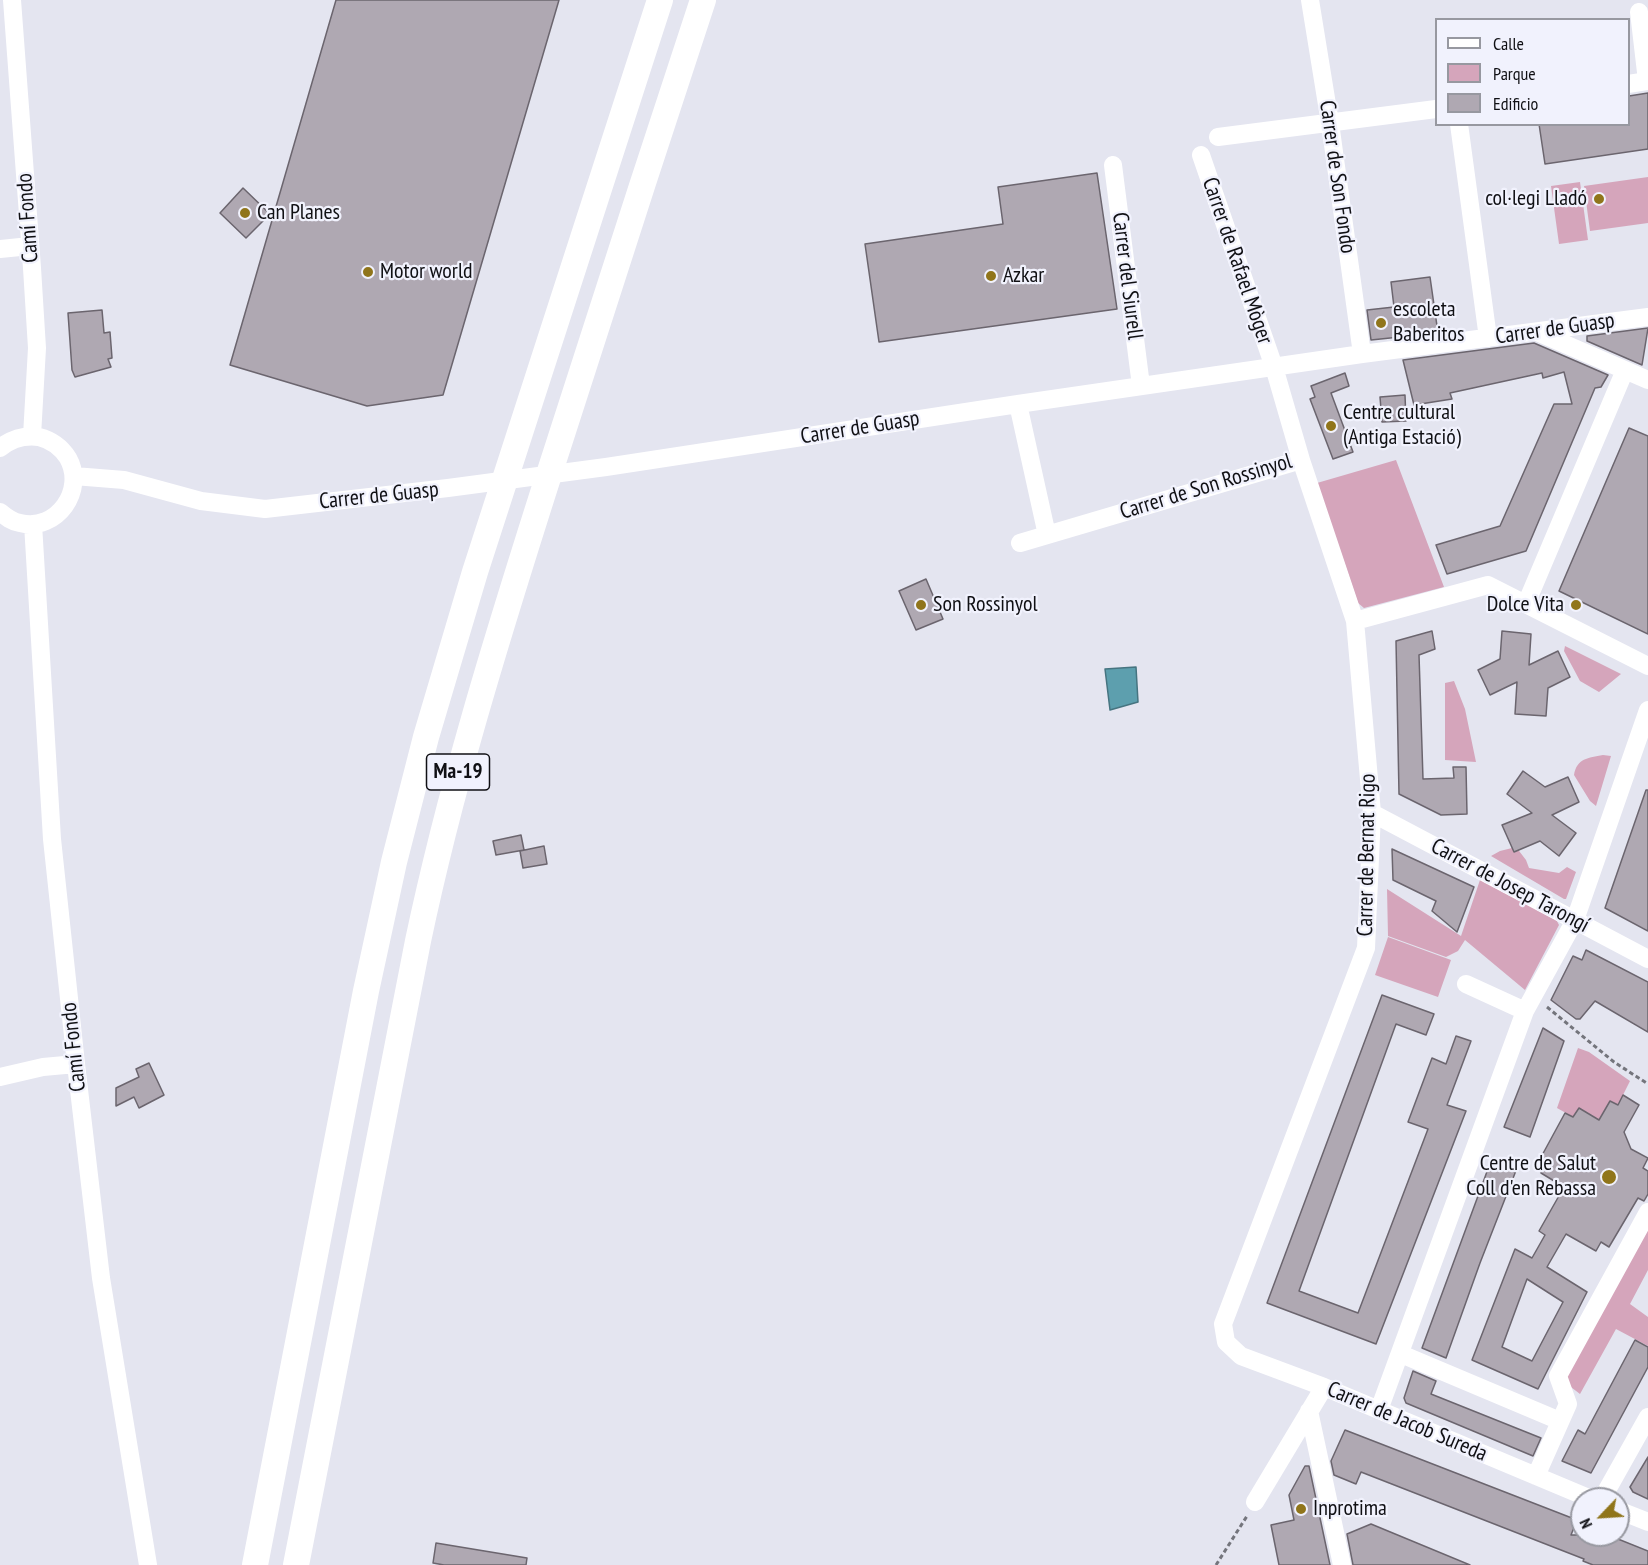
<!DOCTYPE html>
<meta charset="utf-8">
<style>
body{margin:0}
#map{position:relative;width:1648px;height:1565px;overflow:hidden;background:#e4e5f0;font-family:"PT Sans Narrow",sans-serif}
canvas{display:block}
.legend{position:absolute;left:1435px;top:18px;width:195px;height:108px;box-sizing:border-box;background:#f1f2fd;border:2px solid #9798a0;margin:0;padding:8px 10px;list-style:none;font-size:18px;color:#101014}
.legend li{display:flex;align-items:center;gap:12px;height:30px}
.legend b{width:30px;border:2px solid #9798a0}
.north{position:absolute;left:1570px;top:1487px;width:60px;height:60px;box-sizing:border-box;background:#f1f2fd;border:2px solid #9798a0;border-radius:50%;rotate:245deg;font-size:16px;font-weight:700;line-height:24px;text-align:center;color:#101014}
.north::after{content:'';display:block;margin:auto;width:21px;height:27px;background:#90751b;clip-path:polygon(50% 0,100% 100%,50% 72%,0 100%)}
</style>
<div id="map">
<canvas width="1648" height="1565"></canvas>
<ul class="legend">
<li><b style="height:8px;background:#fff"></b>Calle</li>
<li><b style="height:16px;background:#d5a5bb"></b>Parque</li>
<li><b style="height:16px;background:#afa8b2"></b>Edificio</li>
</ul>
<div class="north">N</div>
</div>
<script>
const c = document.querySelector('canvas').getContext('2d');
c.lineJoin = 'round';
function paint(path, color) {
  c.fillStyle = color;
  c.fill(path, 'evenodd');
}
function strokePath(path, color, width, dash) {
  c.strokeStyle = color;
  c.lineWidth = width;
  c.lineCap = dash ? 'butt' : 'round';
  c.setLineDash(dash || []);
  c.stroke(path);
}
function write(font, color, halo, rows, align = 'center') {
  c.font = font + ' "PT Sans Narrow",sans-serif';
  c.lineWidth = 4.5;
  c.setLineDash([]);
  c.textBaseline = 'middle';
  c.strokeStyle = halo;
  c.fillStyle = color;
  for (const [text, x, y, turn = 0] of rows) {
    c.save();
    c.translate(x, y);
    c.rotate((+turn || 0) * Math.PI / 180);
    c.textAlign = isNaN(turn) ? turn : align;
    if (halo) c.strokeText(text, 0, 0);
    c.fillText(text, 0, 0);
    c.restore();
  }
}
paint(new Path2D(`
 M1648 177V223L1590 231 1584 186Z
 M1580 182 1588 240 1559 244 1551 186Z
 M1396 460 1444 587 1364 608 1358 603 1317 483Z
 M1565 646 1621 674 1599 692 1580 681 1564 651Z
 M1454 681 1465 709 1476 762 1445 760V683Z
 M1603 755 1611 756 1596 806 1590 801 1574 775C1577 758 1588 758 1603 755Z
 M1516 847 1526 860 1529 868 1559 873 1567 867 1576 872 1566 899H1564L1491 856 1500 851Z
 M1481 877 1556 919 1559 925 1525 990 1465 940 1458 951 1446 957 1388 936 1387 889 1461 936Z
 M1388 937 1451 960 1438 997 1375 975Z
 M1578 1048 1589 1052 1630 1081 1618 1105 1610 1101 1601 1116V1135L1593 1116 1579 1108 1573 1117 1557 1108Z
 M1648 1218V1270L1630 1304 1648 1317V1346L1616 1329 1580 1394 1563 1381Z`), '#d5a5bb');
const water = new Path2D(`
 M1136 667 1138 702 1110 710 1105 669Z`);
paint(water, '#5d9fae');
strokePath(water, '#467480', 1.5);
const building = new Path2D(`
 M336 0H559L443 395 367 406 230 365Z
 M1648 93V149L1545 164 1539 124H1629V96Z
 M1097 173 1117 309 879 342 865 244 1003 224 998 187Z
 M243 188 270 214 246 238 220 213Z
 M1430 277 1438 333 1371 340 1367 310 1394 307 1391 282Z
 M102 310 104 333 110 332 112 358 108 359 111 367 75 377 72 370 68 313Z
 M1648 328 1642 365 1587 341V336Z
 M1534 343 1608 375 1601 387 1595 388 1526 551 1447 574 1436 545 1500 526 1554 404H1572L1564 372 1543 378 1542 373 1450 393 1452 399 1414 405 1403 360Z
 M1345 373 1349 386 1331 393 1353 452 1333 459 1310 399 1315 397 1311 386Z
 M1405 395 1406 421 1382 422 1380 397Z
 M1629 428 1648 436V634L1559 591Z
 M926 579 943 619 916 630 899 591Z
 M1432 631 1435 649 1419 655 1423 779 1454 778 1453 767H1466L1467 814 1441 815 1399 794 1396 641Z
 M1502 631 1531 634 1529 665 1558 651 1570 677 1548 688 1546 716 1515 714 1517 682 1490 695 1478 670 1500 659Z
 M1523 771 1545 787 1568 777 1579 802 1552 815 1576 833 1559 856 1540 841 1514 852 1502 825 1532 813 1507 794Z
 M1646 790H1648V931L1605 908Z
 M521 835 524 850 496 855 493 841Z
 M544 846 547 864 523 868 520 851Z
 M1392 849 1474 887 1457 932 1432 911 1436 901 1393 880Z
 M1586 950 1648 982V1032L1595 1001 1580 1019H1576L1551 1000 1573 956 1582 960Z
 M1382 995 1434 1014 1426 1035 1396 1024 1299 1291 1358 1313 1428 1129 1408 1122 1432 1058 1446 1064 1456 1036 1471 1041 1447 1105 1466 1111 1376 1344 1267 1303Z
 M1543 1028 1564 1041 1530 1137 1504 1127Z
 M149 1063 164 1095 139 1108 134 1097 116 1106V1088L139 1077 136 1069Z
 M1623 1095 1639 1105 1624 1132 1631 1149 1648 1158 1643 1168 1648 1171V1194L1644 1201 1638 1198 1609 1247 1601 1242 1596 1251 1566 1234 1547 1267 1587 1292 1538 1389 1472 1360 1515 1249 1532 1258 1545 1235 1539 1231 1564 1187 1541 1173 1547 1163 1540 1159 1565 1113 1573 1117 1579 1108 1599 1120 1610 1101 1618 1105ZM1527 1279 1563 1302 1532 1361 1502 1347Z
 M1492 1158 1517 1168 1480 1263 1446 1358 1422 1348Z
 M1635 1340 1648 1347V1367L1591 1473 1562 1461 1578 1430 1585 1434Z
 M1413 1371 1436 1381 1431 1394 1541 1438 1533 1456 1406 1403 1404 1398Z
 M1345 1430 1577 1520 1571 1535H1608L1648 1551V1565H1593L1583 1561 1584 1559 1361 1472 1356 1484 1334 1475 1331 1461Z
 M1648 1457V1499L1633 1492 1630 1487Z
 M1305 1466H1309L1330 1565H1279L1271 1525 1294 1520 1289 1495Z
 M1371 1524 1470 1565H1353L1347 1534Z
 M436 1543 527 1558 526 1565H444L433 1563Z`);
paint(building, '#afa8b2');
strokePath(building, '#6b656e', 1.5);
strokePath(new Path2D(`
 M1547 1007 1614 1062 1648 1084
 M1216 1565 1247 1516`), '#74757c', 3, [4.5, 3]);
strokePath(new Path2D(`
 M12 0 32 268 37 348 32 436
 M1310 0 1330 123 1362 354
 M1639 12 1647 81
 M1628 84 1648 81
 M1459 124 1488 338
 M1218 137 1436 109
 M1113 165 1141 386
 M0 249 30 246
 M1537 332 1648 380
 M1018 404 1047 535
 M0 448C11 439 24 435 39 437 51 440 61 447 68 458 86 490 57 532 20 523 12 522 6 517 0 512
 M1301 460 1355 621 1372 813 1366 948 1223 1324 1226 1342 1241 1356 1324 1387 1591 1499
 M74 476 124 480 201 501 265 509 448 488 606 467 1018 404 1362 354 1648 317
 M33 524 52 839 76 1064 101 1278 148 1565
 M1020 543 1301 460 1274 367 1201 155
 M1526 604 1625 370
 M1355 621 1488 585 1648 666
 M1372 813 1648 959
 M1466 984 1525 1011
 M0 1077 43 1067 76 1064
 M1401 1354 1560 1421
 M1379 1410 1525 1011 1575 920 1648 710
 M1309 1411 1342 1565
 M1536 1476 1568 1404 1558 1376 1648 1212
 M1602 1499 1648 1417
 M1255 1502 1324 1387
 M1618 1510 1648 1522`), '#fff', 18);
strokePath(new Path2D(`
 M255 1565 366 991 394 862 426 737 475 572 660 0
 M296 1565 418 941C450 789 496 641 543 493 595 329 649 164 703 0`), '#fff', 26);
for (const [x, y, r, color] of [
 [1599,199,6,"#90751b"],
 [245,213,6,"#90751b"],
 [368,272,6,"#90751b"],
 [991,276,6,"#90751b"],
 [1381,323,6,"#90751b"],
 [1331,426,6,"#90751b"],
 [921,605,6,"#90751b"],
 [1576,605,6,"#90751b"],
 [1609,1177,8,"#90751b"],
 [1301,1509,6,"#90751b"]
]) {
  const dot = new Path2D();
  dot.arc(x, y, r, 0, 2 * Math.PI);
  c.fillStyle = color;
  c.fill(dot);
  strokePath(dot, '#f1f2fd', 2);
}
for (const [x, y, w] of [
 [458,772,63]
]) {
  const box = new Path2D();
  box.roundRect(x - w / 2, y - 18, w, 36, 4.5);
  c.fillStyle = '#f1f2fd';
  c.fill(box);
  strokePath(box, '#101014', 1.5);
}
write('bold 21px', '#101014', null, [
 ["Ma-19",458,772]
]);
write('22px', '#101014', '#f1f2fd', [
 ["Carrer de Son Fondo",1337,177,82],
 ["Camí Fondo",28,218,-94],
 ["Carrer de Rafael Mòger",1237,261,71],
 ["Carrer del Siurell",1127,276,83],
 ["Carrer de Guasp",1555,329,-8],
 ["Carrer de Guasp",860,428,-9],
 ["Carrer de Son Rossinyol",1206,487,-17],
 ["Carrer de Guasp",379,496,-6],
 ["Carrer de Bernat Rigo",1367,855,-89],
 ["Carrer de Josep Tarongí",1510,886,28],
 ["Camí Fondo",74,1047,-96],
 ["Carrer de Jacob Sureda",1407,1422,23]
]);
write('22px', '#101014', '#f1f2fd', [
 ["col·legi Lladó",1587,199,"right"],
 ["Can Planes",257,213],
 ["Motor world",380,272],
 ["Azkar",1003,276],
 ["escoleta",1393,310],
 ["Baberitos",1393,335],
 ["Centre cultural",1343,413],
 ["(Antiga Estació)",1343,438],
 ["Son Rossinyol",933,605],
 ["Dolce Vita",1564,605,"right"],
 ["Centre de Salut",1596,1164,"right"],
 ["Coll d'en Rebassa",1596,1189,"right"],
 ["Inprotima",1313,1509]
], 'left');
</script>
